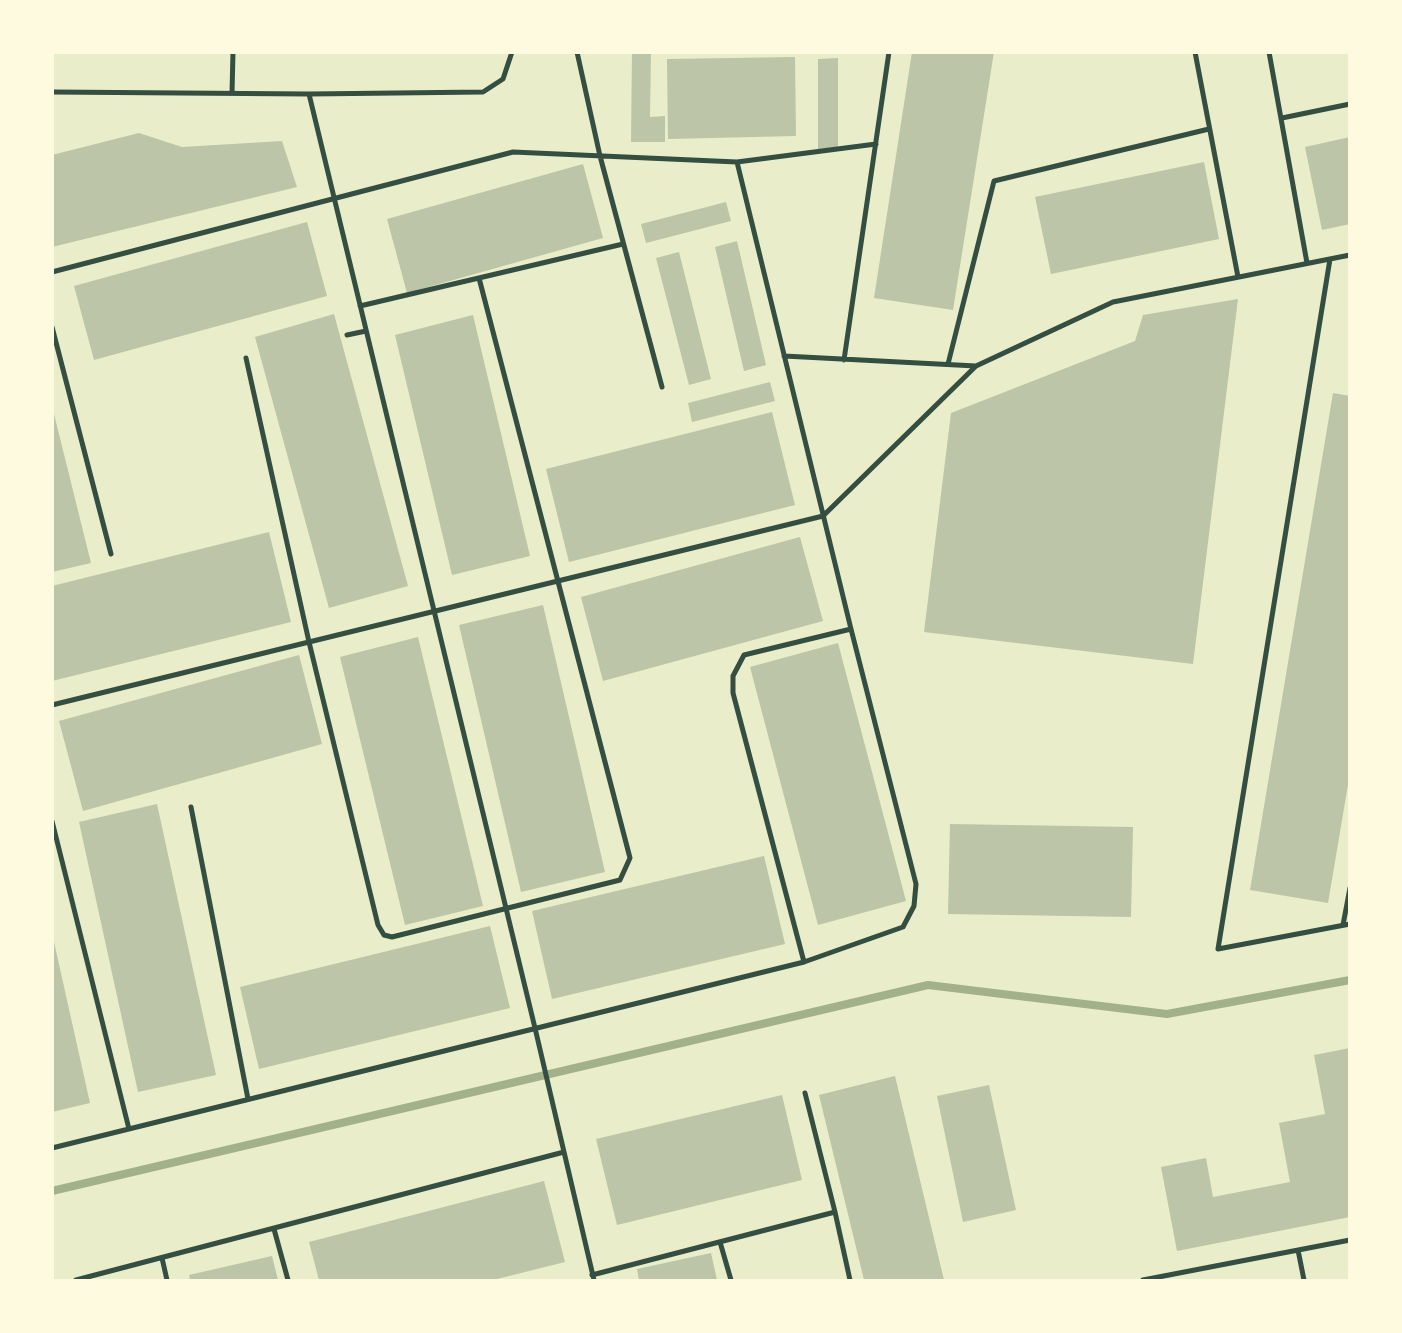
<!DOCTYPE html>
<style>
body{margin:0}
#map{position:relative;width:1402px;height:1333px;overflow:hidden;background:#e9edc9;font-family:"Zilla Slab",serif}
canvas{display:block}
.frame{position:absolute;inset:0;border:54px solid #fefae0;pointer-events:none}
</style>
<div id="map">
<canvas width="1402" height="1333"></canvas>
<div class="frame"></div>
</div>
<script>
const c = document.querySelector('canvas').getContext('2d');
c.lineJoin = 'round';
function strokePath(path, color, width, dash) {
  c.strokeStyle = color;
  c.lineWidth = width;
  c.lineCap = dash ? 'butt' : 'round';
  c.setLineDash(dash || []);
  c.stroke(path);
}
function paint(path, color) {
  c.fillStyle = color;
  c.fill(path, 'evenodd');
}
strokePath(new Path2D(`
 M52 1191 928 985 1167 1014 1350 980`), '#a3b18a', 8);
paint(new Path2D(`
 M632 52H651L650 117 665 116V142H631Z
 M912 52H994L953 310 874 298Z
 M795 57 796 136 668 139 667 59Z
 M838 58V149H818V59Z
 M139 133 182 147 282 141 297 187 52 247V155Z
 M1350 137V224L1322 230 1305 147Z
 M1204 162 1219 239 1051 274 1035 197Z
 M583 164 603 238 407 293 387 219Z
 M726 202 731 221 646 243 641 224Z
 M307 222 327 296 94 360 74 286Z
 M737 241 766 365 744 371 715 247Z
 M679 252 711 379 689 385 656 258Z
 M1238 299 1193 664 924 632 951 413 1135 341 1143 315Z
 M334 314 408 586 329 608 255 337Z
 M473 315 530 556 452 575 395 335Z
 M770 382 775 401 692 422 688 403Z
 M1333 393 1350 396V773L1328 903 1250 890Z
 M52 406 91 563 52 572Z
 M772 412 795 505 569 562 546 469Z
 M269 532 291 622 52 681V586Z
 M800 537 823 621 603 681 581 597Z
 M543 605 605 872 521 892 459 625Z
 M418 637 483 906 405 925 340 657Z
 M838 643 906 901 818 925 750 667Z
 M299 655 322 744 83 811 59 721Z
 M157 804 216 1075 138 1092 79 822Z
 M950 824 1133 827 1131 917 948 914Z
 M764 856 785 944 552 999 532 911Z
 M490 926 510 1008 259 1069 240 987Z
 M52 933 90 1103 52 1112Z
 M1350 1048V1217L1177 1251 1161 1167 1206 1158 1213 1197 1290 1182 1279 1123 1325 1114 1314 1055Z
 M895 1076 944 1280H864L819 1095Z
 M989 1085 1016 1210 963 1222 937 1096Z
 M782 1095 802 1180 617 1225 596 1139Z
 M544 1181 565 1262 493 1280H319L309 1242Z
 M711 1253 717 1280H639L637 1269Z
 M272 1256 278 1280H190L189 1275Z`), '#bcc5a7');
strokePath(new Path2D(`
 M577 52 600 156 662 387
 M1195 52 1238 277
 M1269 52 1307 263
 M52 92 309 94 483 92 503 79 512 52
 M232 93 233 52
 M309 94 535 1028 594 1280
 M1282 118 1350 104
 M1330 259 1218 949 1350 924
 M52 272 513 152 737 162 876 144
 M360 306 623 244
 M52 327 111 554
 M347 335 366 331
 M784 356 976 366
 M246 358 309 642 378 925 384 935 392 937 620 880 630 858 479 278
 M844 360 889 52
 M948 364 994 181 1209 129
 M52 705 823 516 976 366 1113 302 1350 255
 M191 807 248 1099
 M52 821 129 1129
 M1343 925 1350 888
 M804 962 733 693V676L744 655 851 629
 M805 1093 835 1212
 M52 1148 804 962 903 927 914 906 916 884 851 629 737 162
 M274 1229 288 1280
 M720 1242 731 1280
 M1298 1250 1304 1280
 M162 1258 167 1280
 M592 1275 835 1212 850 1280
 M76 1280 564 1152
 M1143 1280 1350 1240`), '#344e41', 5);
</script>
